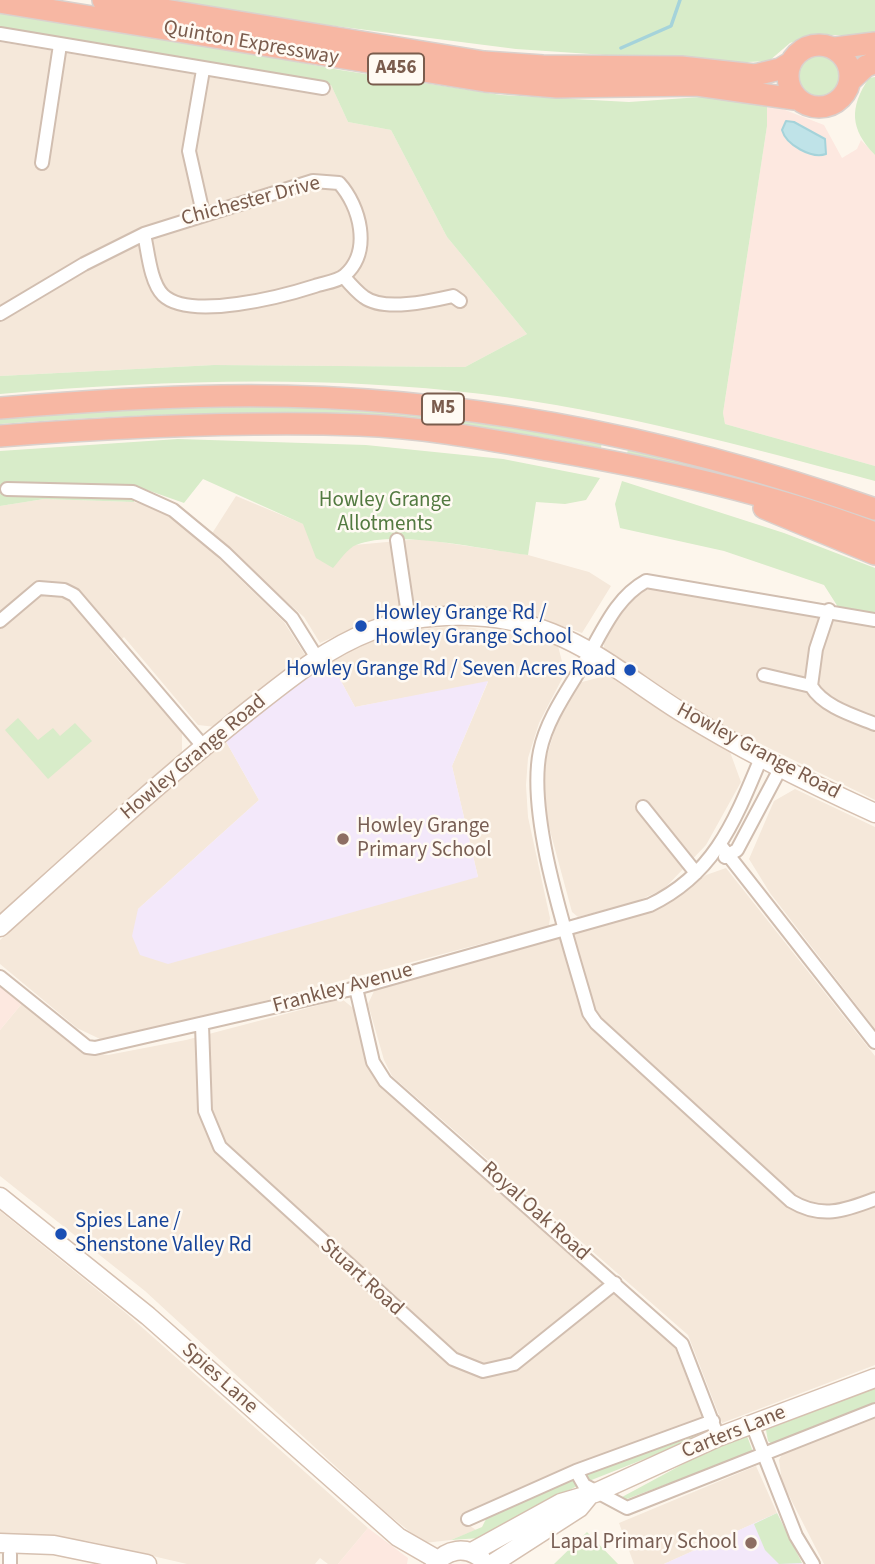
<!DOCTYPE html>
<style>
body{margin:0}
canvas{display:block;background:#fdf6ec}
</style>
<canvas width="875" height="1564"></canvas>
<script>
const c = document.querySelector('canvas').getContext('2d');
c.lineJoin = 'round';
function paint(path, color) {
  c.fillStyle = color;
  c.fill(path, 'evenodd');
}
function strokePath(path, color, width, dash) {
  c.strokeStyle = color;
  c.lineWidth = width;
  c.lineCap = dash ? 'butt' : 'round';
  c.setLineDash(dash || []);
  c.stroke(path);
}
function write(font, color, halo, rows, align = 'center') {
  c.font = font + ' "Source Sans 3",sans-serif';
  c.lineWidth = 5;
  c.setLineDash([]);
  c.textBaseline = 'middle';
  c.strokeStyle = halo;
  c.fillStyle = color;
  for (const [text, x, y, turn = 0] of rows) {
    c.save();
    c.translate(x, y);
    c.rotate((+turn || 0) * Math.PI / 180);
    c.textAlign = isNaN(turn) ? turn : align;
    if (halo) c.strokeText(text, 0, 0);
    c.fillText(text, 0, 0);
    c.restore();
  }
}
paint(new Path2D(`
 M0 42 324 96 331 85 348 122 391 130 447 237 527 334 465 367 214 365 0 376Z
 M236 496 354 545 420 539 528 555 589 572 611 586 582 633 537 617 462 607 422 608 376 618 320 643 304 617 211 535Z
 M44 499 134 502 163 510 208 548 284 622 305 655 216 727 198 725 124 637 110 651 182 732V756L0 917V506Z
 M656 587 875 627V800L718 723 604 650V638L637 593Z
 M460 626 526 636 558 646 565 673 539 723 528 758 526 785 528 817 550 918 549 926 184 1022 100 1039 77 1028 0 964V940L224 738 259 800 138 909 478 877 452 766 488 682 355 707 329 659 370 641 411 630Z
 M609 675 730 752 741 782 706 845 664 889 635 902 578 917 572 912 545 812 542 787 546 759 556 726 578 683Z
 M795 789 875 827V1029L770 893 749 859 774 801Z
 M726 868 875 1056V1365L722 1423 688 1335 392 1076 384 1060 368 1004 375 989 652 912 671 902 706 875Z
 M342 999 353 1008 367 1062 382 1089 675 1348 703 1418 581 1463 466 1523 476 1530 451 1540 424 1543 384 1511 145 1291 0 1176V1030L24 1001 82 1052 108 1055 186 1040Z
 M0 1211 127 1314 368 1528 338 1564H328L320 1558 315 1564H187L88 1541 0 1534Z
 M875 1417V1564H824L782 1482 779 1460 782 1454Z
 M756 1466 777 1513 664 1564H634L619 1523Z`), '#f5e8da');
paint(new Path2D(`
 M767 103 824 125 842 158 857 149 861 140 875 155V466L725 424 723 413 767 126Z
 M0 982 24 1001 0 1030Z
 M368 1528 408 1558 407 1564H338Z`), '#fde8e0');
paint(new Path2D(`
 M329 659 355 707 488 681 452 766 478 877 168 964 140 955 132 936 138 909 259 800 224 738Z
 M777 1513 802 1564H664Z`), '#f3e8fa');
paint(new Path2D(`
 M173 0H875V35H813L790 43 769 61 725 63 516 49 296 21Z
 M0 6 340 70 501 95 629 102 715 96 767 103V126L723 413 725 424 875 466V481C747 447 613 410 482 394 322 375 160 380 0 394V376L214 365 465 367 527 334 447 237 391 130 348 122 331 85 0 28Z
 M798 76a21 21 0 1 1 42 0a21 21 0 1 1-42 0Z
 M875 77V155C850 129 849 108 869 78Z
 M273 406 424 415 602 442 601 448C400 407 204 408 0 424V419L148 408Z
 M178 439 366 445 503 459 600 478 586 500 565 504 536 502 528 555C484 550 396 529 356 545 348 548 339 561 333 568L316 558 303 524 203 479 184 503 133 485 134 502 44 499 0 506V451Z
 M629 447 698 463 875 518V524L690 467 627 453Z
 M622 481 784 533 875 568V617L838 607 824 585 724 551 620 528 615 504Z
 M18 718 38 740 53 728 60 736 75 723 92 741 48 779 5 730Z
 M875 1387V1406L772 1444 768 1441 766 1430Z
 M704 1427 705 1435 589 1481 586 1474Z
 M747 1436 753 1452 624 1500 622 1497 700 1455Z
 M574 1476 577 1486 480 1538 451 1540 482 1527 487 1517Z
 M777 1513 802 1563 779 1564 765 1550 754 1524Z
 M587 1532 618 1564H554Z`), '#d8ecc9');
const water = new Path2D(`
 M786 121 794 122 825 139 826 154C812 159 786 145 782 130Z`);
paint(water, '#bfe3e8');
strokePath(water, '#a5d3da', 2);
strokePath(new Path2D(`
 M621 48 671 26 680 0`), '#a5d3da', 3.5);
const street = new Path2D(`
 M0 34 323 88
 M203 70 189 151 203 213
 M42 163 60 45
 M344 277C350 284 357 292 364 297 384 312 431 301 453 296L460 301
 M0 314 84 264 144 234 313 181 339 183C360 206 372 251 345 275 339 281 324 283 315 286 284 296 190 321 163 295 150 282 148 251 144 234
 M7 489 133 492 173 510 225 553 292 618 317 658
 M397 540 409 621
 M829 610 816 649 811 686C824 707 852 715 875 724
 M875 620 646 581C617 597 604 628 588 656 571 686 547 717 540 751 526 819 570 944 589 1013L596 1023 791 1201C821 1219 844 1211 875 1199
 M0 621 39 588 64 590 74 595 203 746
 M764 675 811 686
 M643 807 696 873
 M721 846 875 1042
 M725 857 737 850 780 769
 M0 977 87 1047 95 1048 356 988 650 905C715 874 735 820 761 758
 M356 988 373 1062 385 1081 682 1344 718 1437
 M202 1025 205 1111 220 1147 453 1359 483 1371 514 1364 615 1283
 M752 1424 796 1536 813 1564
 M576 1471 584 1485 627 1508 875 1410
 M468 1519 576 1471 713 1421
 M10 1564V1554`);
const secondary = new Path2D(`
 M0 927C80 855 159 782 243 715 284 683 322 650 371 631 425 610 498 611 552 633 600 652 639 686 683 713 744 751 809 783 875 813
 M0 1197 148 1316 398 1537 438 1560
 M0 1543 54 1545 147 1564
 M472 1552 561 1503 595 1493 718 1437 875 1378
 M435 1564C447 1549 465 1546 481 1558
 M492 1564 579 1508 588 1497`);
const highway = new Path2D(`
 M103 0 484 62 543 66 681 67 755 75 780 69 790 63
 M0 2 485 81 557 87 697 85 795 99
 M788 76a31 31 0 1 1 62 0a31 31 0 1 1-62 0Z
 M835 48 875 43
 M851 80 866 66 875 63
 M0 408C74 402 148 397 222 396 443 392 667 436 875 509
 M0 436C120 427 239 421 359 425 422 427 486 439 548 450 659 469 769 493 875 533
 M764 508 875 554`);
strokePath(street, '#d1beb0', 16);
strokePath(secondary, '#d6c0b0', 21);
strokePath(highway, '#dad1cd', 24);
strokePath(street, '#fff', 12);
strokePath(secondary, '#fff', 18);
strokePath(highway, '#f7b7a3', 21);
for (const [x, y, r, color] of [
 [361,626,7,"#1a4fb4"],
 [630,670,7,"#1a4fb4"],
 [343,839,7,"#8d6e63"],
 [61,1234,7,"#1a4fb4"],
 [751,1543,7,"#8d6e63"]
]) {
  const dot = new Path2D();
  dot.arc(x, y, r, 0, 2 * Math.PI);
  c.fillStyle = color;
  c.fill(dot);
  strokePath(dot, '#fffaf3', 2.5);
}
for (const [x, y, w] of [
 [396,69,56],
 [443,409,42]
]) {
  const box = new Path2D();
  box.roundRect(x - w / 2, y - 15.5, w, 31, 5);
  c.fillStyle = '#fffaf3';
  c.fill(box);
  strokePath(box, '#7a5c4d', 2);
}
write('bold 19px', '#7a5c4d', null, [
 ["A456",396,69],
 ["M5",443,409]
]);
write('21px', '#7a5c4d', '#fffaf3', [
 ["Quinton Expressway",251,44,10],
 ["Chichester Drive",251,202,-15],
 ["Howley Grange Road",758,752,28],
 ["Howley Grange Road",194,758,-40],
 ["Frankley Avenue",343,989,-15],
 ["Royal Oak Road",535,1212,42],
 ["Stuart Road",361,1278,42],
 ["Spies Lane",219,1379,42],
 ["Carters Lane",734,1433,-22]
]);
write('21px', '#537a41', '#fffaf3', [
 ["Howley Grange",385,501],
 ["Allotments",385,525]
]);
write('21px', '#164399', '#fffaf3', [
 ["Howley Grange Rd /",375,614],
 ["Howley Grange School",375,638],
 ["Howley Grange Rd / Seven Acres Road",616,670,"right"],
 ["Spies Lane /",75,1222],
 ["Shenstone Valley Rd",75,1246]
], 'left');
write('21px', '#785e54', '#fffaf3', [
 ["Howley Grange",357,827],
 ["Primary School",357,851],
 ["Lapal Primary School",737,1543,"right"]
], 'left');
</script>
